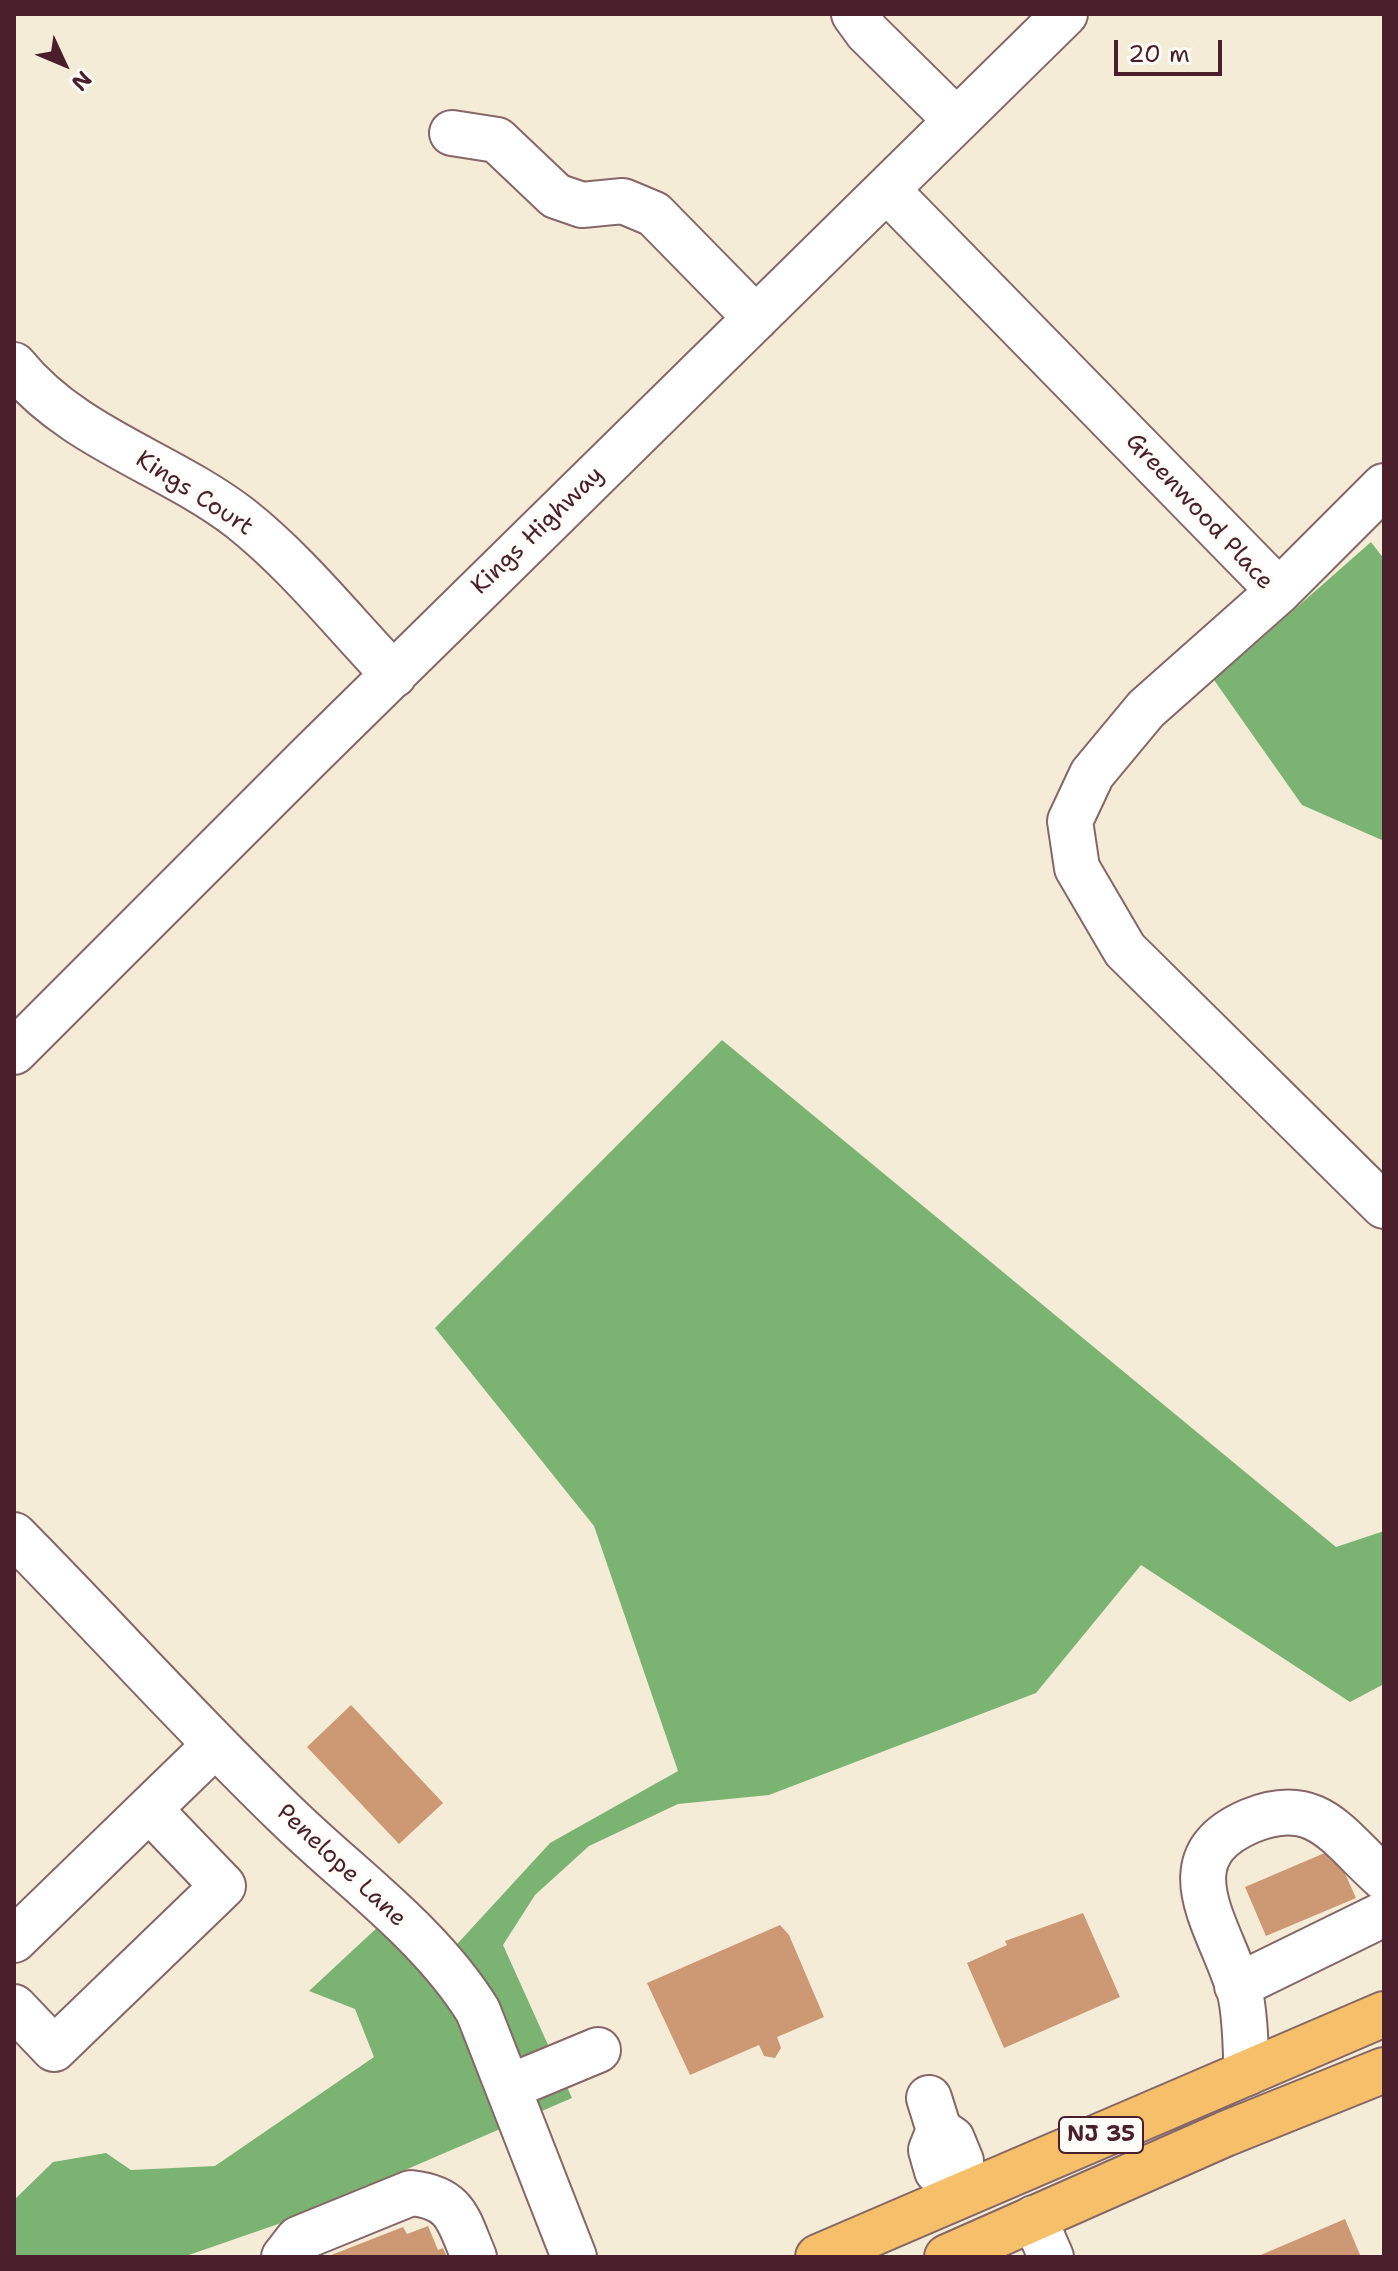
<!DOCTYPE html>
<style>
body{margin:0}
#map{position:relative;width:1398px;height:2271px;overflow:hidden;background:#f5ecd8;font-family:"Shantell Sans",sans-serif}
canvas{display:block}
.frame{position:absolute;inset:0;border:16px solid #4a1f2b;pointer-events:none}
.north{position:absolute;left:24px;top:24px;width:80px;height:80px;-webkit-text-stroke:6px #fdfcf7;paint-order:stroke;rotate:134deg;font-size:22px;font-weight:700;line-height:32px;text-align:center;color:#4a1f2b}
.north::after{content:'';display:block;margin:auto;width:28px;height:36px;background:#4a1f2b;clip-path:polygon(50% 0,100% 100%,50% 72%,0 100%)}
.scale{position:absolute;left:1114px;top:40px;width:108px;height:36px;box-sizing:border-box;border:4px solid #4a1f2b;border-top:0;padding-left:10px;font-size:24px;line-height:28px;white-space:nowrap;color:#4a1f2b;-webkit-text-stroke:6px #fdfcf7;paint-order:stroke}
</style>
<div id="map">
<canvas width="1398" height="2271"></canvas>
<div class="frame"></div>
<div class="north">N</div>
<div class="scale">20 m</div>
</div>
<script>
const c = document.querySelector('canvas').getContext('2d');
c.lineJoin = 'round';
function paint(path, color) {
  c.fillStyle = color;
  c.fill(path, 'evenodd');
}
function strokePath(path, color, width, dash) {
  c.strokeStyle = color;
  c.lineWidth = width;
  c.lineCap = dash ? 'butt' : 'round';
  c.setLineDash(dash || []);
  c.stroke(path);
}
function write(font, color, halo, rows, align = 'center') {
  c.font = font + ' "Shantell Sans",sans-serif';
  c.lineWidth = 6;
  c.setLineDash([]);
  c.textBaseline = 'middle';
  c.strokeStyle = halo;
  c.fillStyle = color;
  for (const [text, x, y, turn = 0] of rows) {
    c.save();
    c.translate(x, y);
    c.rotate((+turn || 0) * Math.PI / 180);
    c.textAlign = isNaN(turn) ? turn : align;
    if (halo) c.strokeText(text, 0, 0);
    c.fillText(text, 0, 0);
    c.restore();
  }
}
paint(new Path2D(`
 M1371 542 1384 559V841L1302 805 1214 680Z
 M722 1040 1336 1547 1384 1531V1684L1350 1702 1141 1565 1036 1693 769 1795 678 1804 589 1846 535 1895 503 1945 572 2098 287 2221 183 2257H14V2200L53 2162 106 2153 131 2170 215 2166 374 2057 355 2009 309 1991 381 1924 436 1967 550 1843 678 1771 594 1526 435 1328Z`), '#7bb472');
paint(new Path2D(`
 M351 1705 443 1803 399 1844 307 1747Z
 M1334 1849 1356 1898 1266 1936 1245 1887Z
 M1083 1913 1120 1997 1004 2048 967 1963 1007 1945 1005 1941Z
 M780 1925 789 1935 824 2017 777 2037 781 2048 775 2058 764 2056 759 2045 690 2075 647 1983Z
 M1345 2219 1361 2257H1256Z
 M428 2226 438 2250 443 2248 447 2257H326L403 2227 407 2234Z`), '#cd9874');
const minor = new Path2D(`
 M854 14 867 32 955 119
 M452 133 497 140 556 196 582 205 623 201 654 214 756 318
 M888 191 1279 591
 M14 365C73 438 167 462 240 518 297 563 344 623 394 675
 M1384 486 1279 591 1146 709 1092 774 1070 821 1077 868 1125 950 1384 1206
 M14 1052 310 756 1065 14
 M14 1535C105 1627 191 1723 284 1813 349 1877 430 1933 478 2011L574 2257
 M14 1940 214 1746
 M1237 1986 1384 1914
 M14 2007 54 2049 223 1886 149 1809
 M1247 2073C1245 2047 1246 2018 1240 1993 1223 1929 1161 1859 1250 1821 1318 1793 1339 1839 1384 1878
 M509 2087 598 2050
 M929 2098 939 2130 931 2150 937 2171 951 2173 961 2161 952 2139 939 2130
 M1034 2218 1051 2257
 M284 2257 298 2239 411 2193C457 2198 458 2220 474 2257`);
const highway = new Path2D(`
 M818 2257 1384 2014
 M947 2257 1225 2134 1384 2070`);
strokePath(minor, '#866768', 48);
strokePath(highway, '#866768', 48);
strokePath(minor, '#fff', 44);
strokePath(highway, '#f6c06b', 44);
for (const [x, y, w] of [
 [1101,2135,84]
]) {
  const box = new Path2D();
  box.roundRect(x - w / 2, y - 18, w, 36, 6);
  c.fillStyle = '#fdfcf7';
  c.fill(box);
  strokePath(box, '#4a1f2b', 2);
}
write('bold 22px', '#4a1f2b', null, [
 ["NJ 35",1101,2135]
]);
write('24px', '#4a1f2b', '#fdfcf7', [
 ["Kings Court",194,494,33],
 ["Greenwood Place",1199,512,47],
 ["Kings Highway",538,531,-44],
 ["Penelope Lane",341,1866,43]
]);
</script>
